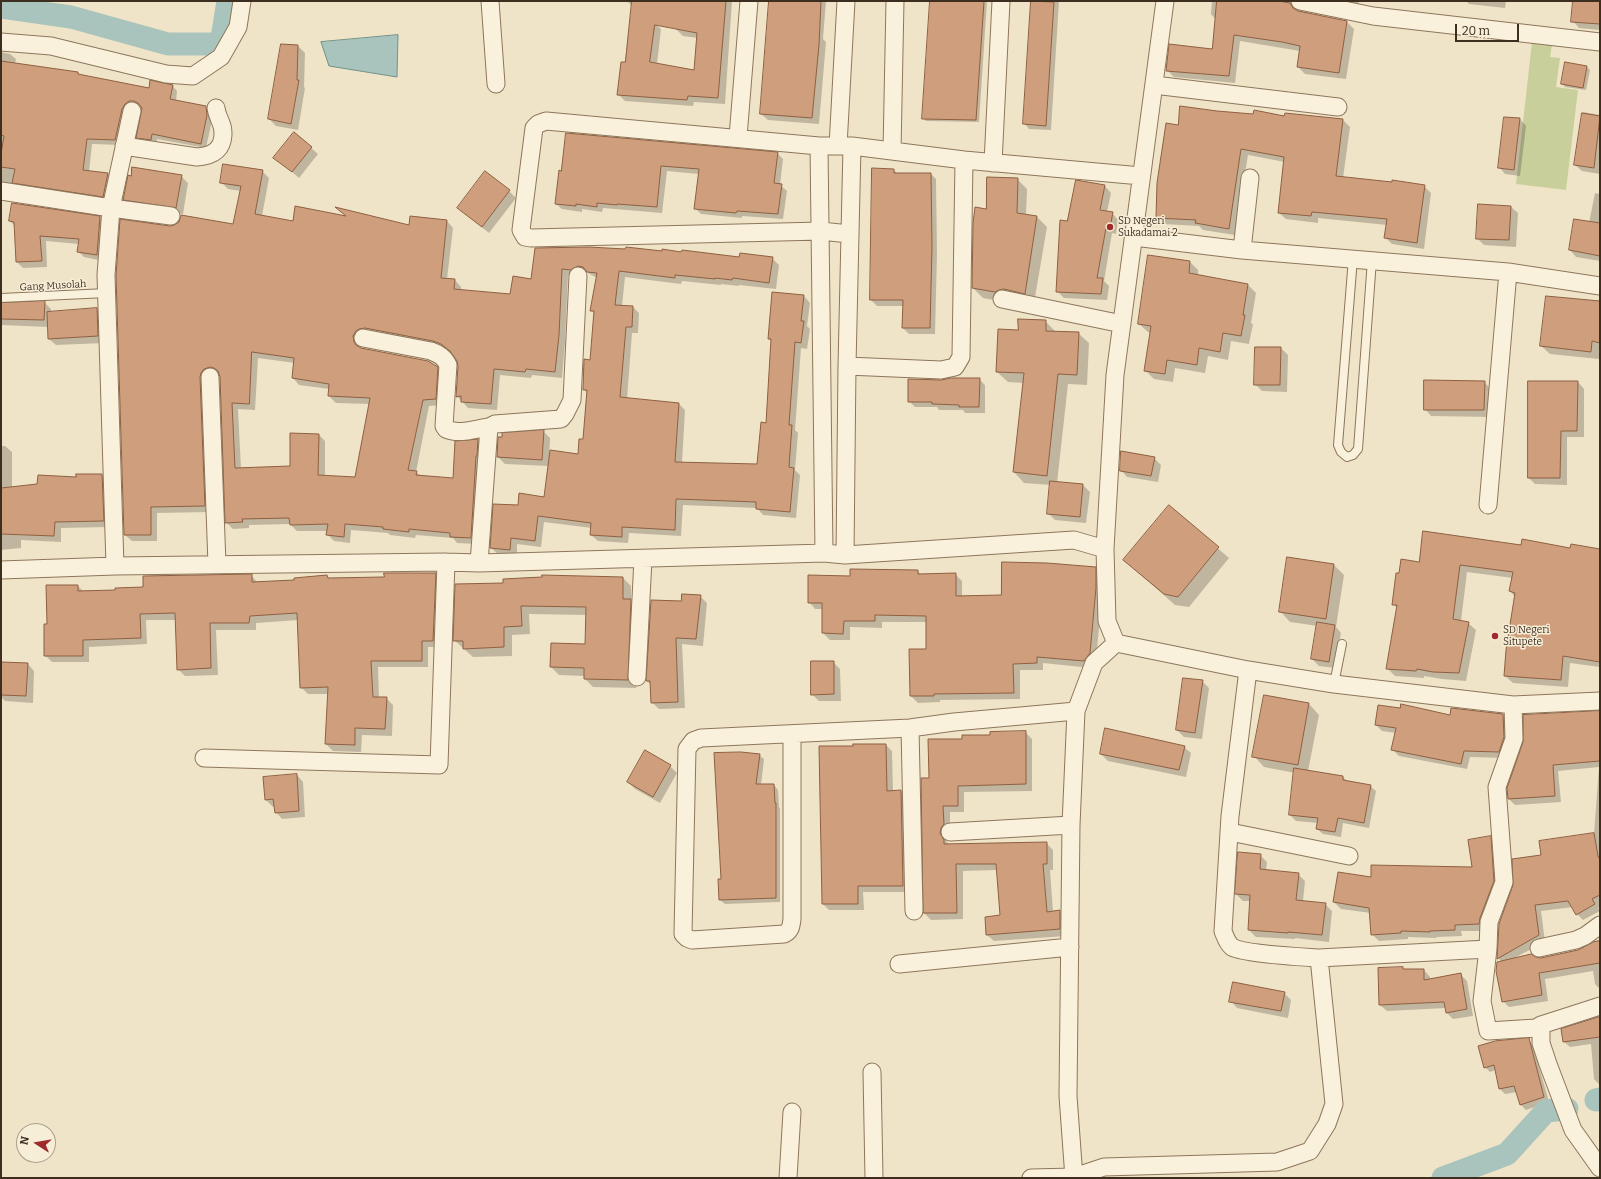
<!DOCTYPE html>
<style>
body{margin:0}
#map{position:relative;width:1601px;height:1179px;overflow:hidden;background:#f0e4c8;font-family:Bitter,serif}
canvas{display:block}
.frame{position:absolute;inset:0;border:2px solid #3d2e20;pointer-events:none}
.north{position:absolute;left:16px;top:1123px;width:40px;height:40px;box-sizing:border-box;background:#f7eed8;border:1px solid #ada18e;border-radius:50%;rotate:282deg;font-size:11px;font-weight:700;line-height:16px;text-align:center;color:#3d2e20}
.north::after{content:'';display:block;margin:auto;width:14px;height:18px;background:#9e2a2b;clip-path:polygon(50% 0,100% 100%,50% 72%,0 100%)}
.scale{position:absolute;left:1455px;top:24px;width:64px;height:18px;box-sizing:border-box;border:2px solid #3d2e20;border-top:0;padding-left:5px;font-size:12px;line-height:14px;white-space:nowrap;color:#3d2e20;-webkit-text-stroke:3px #f7eed8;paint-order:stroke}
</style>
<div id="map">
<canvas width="1601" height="1179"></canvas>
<div class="frame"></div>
<div class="north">N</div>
<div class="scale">20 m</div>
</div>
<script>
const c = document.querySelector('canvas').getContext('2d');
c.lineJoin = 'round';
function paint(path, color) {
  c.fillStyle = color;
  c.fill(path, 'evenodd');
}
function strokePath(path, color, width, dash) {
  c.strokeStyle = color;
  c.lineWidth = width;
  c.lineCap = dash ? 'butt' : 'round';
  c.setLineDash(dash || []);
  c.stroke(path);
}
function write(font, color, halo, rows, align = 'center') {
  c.font = font + ' Bitter,serif';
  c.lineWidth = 3;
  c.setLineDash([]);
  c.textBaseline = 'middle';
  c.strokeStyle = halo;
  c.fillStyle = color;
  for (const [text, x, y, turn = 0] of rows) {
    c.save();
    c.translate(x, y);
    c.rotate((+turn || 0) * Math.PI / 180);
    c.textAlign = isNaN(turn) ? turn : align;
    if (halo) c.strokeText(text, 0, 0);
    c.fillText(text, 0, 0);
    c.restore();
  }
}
paint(new Path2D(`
 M1532 42 1552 45 1550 57 1560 58 1556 87 1578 90 1566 190 1516 184Z`), '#c9cf9b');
const water = new Path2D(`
 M398 35 397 77 329 66 321 42Z`);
paint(water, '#a9c4bc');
strokePath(water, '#6f938a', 1);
paint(new Path2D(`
 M627 1H652L633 7Z
 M700 1H732L725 104 694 102 693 106 625 101 618 94 626 63 654 23 661 29 657 64 695 71 698 38 683 36 676 29Z
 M770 1H826L823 39 826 42 819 124 768 120 761 114Z
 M931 1H987L979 122 926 121 923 118Z
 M1031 1H1059L1051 130 1029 129 1024 123Z
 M1212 1H1300L1297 7V10L1347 22 1354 29 1346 79 1305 74 1298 67 1300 51 1240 41 1235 83 1174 77 1167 70 1213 50 1216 20 1211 14Z
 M1325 1H1359L1358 8Z
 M1466 1H1506L1505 8 1469 4Z
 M1574 1H1600V30L1579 28 1573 21Z
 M298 46 305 53 304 87 305 88 298 130 276 126 269 119Z
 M1 52 10 54 16 59 15 64 78 73 79 75 150 89 172 85 177 91 176 101 206 107 211 113 212 120 206 148 157 139 156 145 143 143 138 137 142 107 135 106 121 145 92 144 89 172 108 174 113 179 108 201 1 188Z
 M1587 67 1590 70 1586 90 1565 87 1562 83Z
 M1217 112 1343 120 1350 127 1343 178 1424 186 1431 193 1424 249 1392 244 1385 237 1387 225 1318 218V223L1286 219 1279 213 1285 162 1248 155 1235 235 1203 230 1199 226 1163 224 1157 217 1179 126Z
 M1583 112 1600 115V174L1582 171 1575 165Z
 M1520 119 1526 126 1520 176 1505 174 1499 167Z
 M294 133 318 154 299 178 275 157Z
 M777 153 783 159 780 185 787 191 783 219 742 216V218L701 214 695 208 699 174 667 171 662 213 603 208 602 212 582 209V212L562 209 556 204 560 171Z
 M873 169 894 170 898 174H931L936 179 937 254 935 334H909L903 328 904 306H877L871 300Z
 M262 171 269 178 262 216 293 222 347 217 410 226 411 217 447 221 453 228 447 279 455 280 461 287V291L511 295 532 280 536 249 772 258 779 265 776 289 739 285V286L721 284V285L682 281 681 284 625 277 622 306 633 307 639 313 638 333H632L627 399 679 404 685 410 682 463 758 466 766 424 772 342 769 339 804 296 810 303 807 326 810 329 807 349 801 348 795 430 798 433 795 470 800 475 796 518 763 515 757 508 683 505 681 536 629 533 628 543 598 541 591 535 592 528 544 522 541 547 517 544V556L498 554 491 548 519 506 545 498 549 466 505 464 498 457 543 431 550 438 549 459 579 455 584 441 588 393 584 390 591 361 595 314 591 310 597 278 586 272 580 273 577 276 568 275 565 342 562 378 532 375 531 378 500 375 497 410 468 408 457 396 459 366 458 360 454 354 448 350 440 347 359 343 360 349 437 368 444 375 442 405 429 406 416 472 421 476 454 479 478 440 484 447 477 544 457 543 453 538 416 535 415 538 390 535 388 533 351 530 350 543 334 541 327 534 328 531H297L290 524 249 525V528L233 529 226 522 220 374 217 373 211 512 157 513V541H132L125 535 170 227 233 225 241 191 228 189 221 182ZM258 358 295 363 293 378 299 385 330 389 329 396 336 403 370 404 356 478 325 476V441L319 435 291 467 241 469 238 409 255 410Z
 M181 176 188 183 183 214 131 206 124 199Z
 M1017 179 1027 189 1026 215 1037 217 1047 227 1034 303 1005 302 983 298 973 288 987 210Z
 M1077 181 1105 186 1111 193 1107 212 1112 213 1118 220 1116 234 1112 233 1104 281 1109 286 1107 300 1064 298 1057 291 1068 222Z
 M509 191 516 198 489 233 458 208Z
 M1595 193 1600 194V261L1576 257 1570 250 1589 223Z
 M1511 207 1518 213 1516 247 1484 245 1477 238Z
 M100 217 106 224 103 261 84 257 78 251 79 244 46 241 47 267 23 268 17 262 15 226 10 221Z
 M1190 262 1198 270V275L1248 285 1256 293 1251 323 1253 324 1249 344 1231 341 1228 360 1208 356 1205 373 1175 368 1173 382 1154 379 1145 370 1151 333 1148 332 1139 324Z
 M44 302 51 309V312L97 309 103 316 104 343 56 345 49 339V327L1 325V304Z
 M1600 302 1599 359 1550 354 1541 346Z
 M1045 321 1056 332 1078 333 1089 343 1087 385 1068 384 1057 483 1083 485 1090 492 1086 523 1055 520 1048 513 1051 485 1024 483 1014 472 1024 383 1008 382 997 372 1019 331Z
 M1281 348 1288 355 1287 392 1262 391 1255 384Z
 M979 379 985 385V413H965L963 410H939L937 407H915L909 401 941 381Z
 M1484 382 1491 389V417L1431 416 1425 409Z
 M1578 382 1584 389V437H1567V485L1535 484 1529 478Z
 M1 446H5L12 452V488L38 485 102 475 108 481 110 527 61 528V542L21 540V548L1 550Z
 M1154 458 1161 465 1158 482 1127 477 1121 470Z
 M1169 506 1229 558 1189 607 1175 605 1124 560Z
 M1522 546 1600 550V667L1570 663 1568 687 1513 683 1505 676 1515 597 1510 591 1513 578 1467 572 1461 621 1468 623 1476 630 1466 681 1442 679 1424 676V678L1395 676 1387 668 1398 609 1393 604 1400 574 1420 563Z
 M1334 565 1344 575 1336 627 1341 633 1335 668 1319 666 1312 659 1318 626 1290 622 1280 611Z
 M1095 568 1102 575V595L1096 660 1091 668 1043 663V670H1020V699L940 700V702L918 703 911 696 927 650V622H882V628L850 627V640H830L823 633V609H815L809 602 851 577 918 571 921 575 955 574 962 581V596H1002Z
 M435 574 442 581 440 647H428V667H378L379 698H386L393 705 392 736 362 735 361 752 333 751 326 744 328 694H308L301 687 298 620 256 623V630H216L218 675 185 676 178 669 176 620H146L147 644 89 647V662H52L45 655 48 625 78 586 84 592 144 588 251 575 258 583 295 581 327 576 330 579 385 578Z
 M623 578 631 586V601L639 609 636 688 593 687 585 679V676L559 675 551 667 586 645 587 615 529 614 530 634 512 635V656L473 657 454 640 456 585Z
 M700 596 707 603 703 646 682 644 685 708 659 709 652 702 651 685 647 681 682 602Z
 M833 662 840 669 841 701H819L812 694Z
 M1 663 28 664 34 671 33 703 5 701 1 697Z
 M1202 681 1209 688 1202 739 1184 737 1177 730Z
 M1309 704 1319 715 1308 771 1343 777 1348 782 1370 786 1376 791 1369 828 1343 823 1341 837 1323 834 1317 829 1318 823 1296 821 1290 815 1295 773 1264 767 1254 756Z
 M1600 712V907L1598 908 1600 911 1583 920 1577 914 1573 907 1541 911 1545 942 1514 958 1541 959 1578 951 1600 939V989L1595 984 1593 971 1545 979 1548 1001 1509 1007 1503 1001 1502 962 1498 958 1542 855 1594 834 1599 767 1558 771 1561 802 1515 805 1509 799Z
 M1503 715 1509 721 1505 758 1470 757 1467 769 1399 756 1392 749 1396 733 1382 731 1376 725 1451 716Z
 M1025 732 1032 739V791L964 792V812H950V832L947 835 946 841 949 844 1046 843 1053 850V870H1050L1053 912H1060L1066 918V936L994 941 987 935 1001 916 997 870 963 871V919L931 920 924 913 930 779 963 740Z
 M886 745 892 751 893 792 901 791 907 798 909 892H863L864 910H829L823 904 820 747Z
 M1184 747 1191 753 1186 777 1108 761 1101 754Z
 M759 755 764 759 761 785H774L778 790 779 807 780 809V902L725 904 720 900 722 880Z
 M670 766 677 773 660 803 635 789 628 782Z
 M297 775 303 782 305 817 282 819 276 812 275 806 273 807 266 800Z
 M1490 837 1497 844 1500 888 1485 931H1461L1462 936 1437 937 1436 938 1408 937V939L1379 941 1372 934 1371 913 1341 909 1334 902 1372 878 1473 868Z
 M1260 855 1267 862 1266 870 1298 874 1305 881 1303 901 1325 904 1332 911 1329 942 1295 938V939L1256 937 1249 930 1251 901H1243L1236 894Z
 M1402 968 1404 970H1424L1430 977V980L1460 974 1467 981 1473 1016 1453 1019 1446 1012V1008L1387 1011 1380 1005Z
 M1284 993 1291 1000 1288 1018 1237 1008 1231 1001Z
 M1600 1018V1085L1594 1079 1591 1044 1570 1047 1563 1041Z
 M1528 1040 1533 1045 1549 1102 1526 1110 1521 1105 1517 1092 1505 1094 1500 1089 1496 1070 1490 1072 1485 1067Z`), '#0003');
strokePath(new Path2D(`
 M1 7 71 17 168 44H221L228 1
 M1596 1100 1600 1099
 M1443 1178 1507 1154 1546 1111 1567 1109`), '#a9c4bc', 23);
const building = new Path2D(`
 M632 1H726L718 98 688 96 687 100 617 95 621 62H625ZM655 25 697 33 694 70 650 62Z
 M769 1H821L819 45 812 118 760 114Z
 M930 1H984L976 120 922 119Z
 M1031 1 1054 2 1046 126 1023 124Z
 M1217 1H1279L1290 3 1293 8 1298 11 1347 21 1339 73 1297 67 1300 46 1282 42 1234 35 1229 76 1166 71 1169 44 1212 49Z
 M1573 1H1600V24L1571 22Z
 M281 44 298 45 297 80H299L291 124 268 119Z
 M1 61 78 72V74L149 88 150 80 173 85 170 99 206 106 207 115 201 144 152 134 151 140 136 138 142 108 138 103 134 101H129L125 104 122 109 115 140 87 139 83 170 108 173 103 197 12 183 15 169 1 167V154L4 136 1 135Z
 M1565 62 1587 66 1583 88 1561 84Z
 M1180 106 1217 111 1253 114 1254 110 1284 116 1285 113 1343 119 1336 176 1392 182V180L1425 185 1417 243 1384 238 1387 219 1312 212 1311 216 1278 213 1284 157 1241 149 1229 229 1195 223 1196 220 1156 218 1157 183 1166 123 1178 125Z
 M1582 113 1600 116 1594 168 1574 165Z
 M1504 117 1520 118 1514 170 1498 168Z
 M294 132 312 147 292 172 273 158Z
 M566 133 778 152 774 183 782 184 778 214 737 211 736 213 694 209 699 169 661 166 657 207 617 204V205L597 203V207L576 204V206L555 204 559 170 561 171Z
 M223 164 263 170 255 214 293 221 295 206 346 216 335 207 409 225 410 216 447 220 441 278 455 279 454 289 510 294 513 276 531 279 535 248 589 247 625 249 626 247 662 251V249L681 252 682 250 739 257 740 253 773 257 769 283 733 278 732 280 715 278V279L675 275V278L619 271 615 305 633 306 632 327H626L620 397 679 403 675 462 757 464 761 422 766 423 771 339H768L772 292 804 295 801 321H804L801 343 795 342 789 425H792L789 467 794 468 790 512 756 509V502L676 499 675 530 622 527V537L590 535 591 523 538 516 535 541 511 538 510 550 490 548 493 504 518 505 519 493 544 497 550 450 578 454 579 439H583L587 390H583L584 359 590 360 594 311H590L597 273 587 272 583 267 578 266 571 270 562 269 559 335 555 372 526 369 525 372 494 369 491 404 461 402V396L456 397 458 366 457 361 450 351 441 344 433 341 365 328 359 329 356 331 353 336 354 342 356 345 361 348 428 361 438 367 436 399 423 400 408 470 417 471 416 475 453 478 455 441 478 439 477 456H476L471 538 450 537V533L409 529V532L383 529V527L345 524 344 537 326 535 328 524 290 525 289 518 242 519 243 522 225 523 220 377 218 371 214 368 210 367 204 369 201 373 200 377 205 506 151 507V535H124L116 275 120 219 170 226 174 225 179 222 181 215 233 224 241 186 220 183ZM252 352 294 358 292 378 329 384 328 396 370 398 355 477 318 475 319 434 290 433V466L235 468 232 403 249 404Z
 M132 167 182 175 176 208 123 200 128 175 131 176Z
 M872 168 894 169V173H931L932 247 930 328H902L903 300H870Z
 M485 171 510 190 482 227 457 208Z
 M987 177 1018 178 1017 213 1037 216 1025 294 1004 289 999 290 995 292 972 288 973 223 975 207 986 209Z
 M1076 180 1105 185 1100 210 1113 212 1110 228H1106L1097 278H1103L1101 294 1056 292 1060 220 1067 221Z
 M12 203 100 216 97 255 77 252 79 239 40 236 42 261 16 262 14 222 9 221Z
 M1478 204 1511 206 1509 240 1476 239Z
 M1574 219 1600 223V256L1569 250Z
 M1148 255 1190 261 1189 273 1248 284 1243 315H1245L1241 336 1223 333 1220 352 1199 348 1197 365 1167 360 1165 374 1144 371 1151 326 1138 324Z
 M1546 296 1600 301V343L1592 341 1591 352 1540 346Z
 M45 301 44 320 1 319V303Z
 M97 308 98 336 48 339 47 312Z
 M1018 319 1046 320V331L1079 332 1077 375 1058 374 1047 476 1013 472 1024 373 996 372 998 329 1018 330Z
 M1255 347H1281L1280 385H1254Z
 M951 378H980L979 407H959V405L932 404V402H908V379L941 380Z
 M1424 380 1485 381 1484 410H1424Z
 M1528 381H1578L1577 431H1561L1560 478H1528Z
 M544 430 542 460 497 457 498 437H502V433Z
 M1121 451 1155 457 1151 476 1120 471Z
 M76 474H102L104 521 55 522 54 536 1 534V488L37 484 38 475 76 477Z
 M1050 481 1083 484 1080 517 1047 514Z
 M1169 505 1219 547 1178 597 1164 594 1123 560Z
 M1423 531 1521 545 1522 539 1570 548 1571 544 1600 549V662L1563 656 1561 680 1504 676 1506 650 1515 593 1509 591 1513 572 1460 565 1453 619 1469 622 1459 673 1433 672 1417 669 1416 671 1386 669 1397 605H1392L1396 573H1399L1401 559 1419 562Z
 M1287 557 1334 564 1326 619 1279 612Z
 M1002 562 1047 563 1096 567V588L1090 653 1084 661 1037 657V663L1013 664 1014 693 934 694V696H910L909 649H926V616L875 615V621H844L843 634 822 633V603H808V575L850 576V569L918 570V574L956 573V596L1001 595Z
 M384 573H436L433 641H422V661H371L373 697H387L385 729 355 728V745L325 744 328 687 300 688 297 613 250 616 249 623H210L211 668 177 670 175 613 140 614 141 638 83 640V656H44V624H47L46 585H78V591L115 590V588L143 587V576L252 574V582L294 580V578L327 575 328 578 384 577Z
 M542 575 623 577V599H631L628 680 584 679V668L550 667 551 643 585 644 586 607 521 606 522 626 504 627V647L463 649V641H453L455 584 503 583V579L542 577Z
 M682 594 701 595 696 639 676 638 678 702 651 703 650 681H646L651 600 681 601Z
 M1317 622 1335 625 1329 662 1311 659Z
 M811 661H834V694L811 695Z
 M1 662 28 663 26 696 1 695Z
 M1183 678 1203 680 1195 733 1176 730Z
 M1264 695 1309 703 1298 765 1252 757Z
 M1401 704 1450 715 1451 708 1503 714 1504 737 1499 752 1464 751 1461 764 1391 750 1396 728 1375 725 1378 705 1400 708Z
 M1600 711V761L1553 765 1555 796 1508 799 1507 788 1523 742V715Z
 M1105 728 1185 746 1179 770 1100 754Z
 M1026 731V784L958 786V806H943L944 824 941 828 940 833 944 840V844L1047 842V864H1043L1047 912 1060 910V929L986 935 985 917 1000 915 996 864H956L957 913H923L921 778H929L928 739H962V735H990V732Z
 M853 744H886L887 791 901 790 903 886H858V904H822L819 746H853Z
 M645 750 671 765 653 797 627 782Z
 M741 752 760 754 756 784H774L775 803H776V898L719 900 718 879H721L714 753Z
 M1294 768 1343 776V780L1371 785 1364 823 1338 818 1335 832 1316 829 1318 818 1289 815Z
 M297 774 299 811 275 813 273 799 265 800 263 777Z
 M1594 833 1598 856 1600 860V895L1592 899 1595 904 1576 915 1568 901 1535 905 1539 935 1497 959 1499 924 1513 885 1512 859 1541 855 1539 841Z
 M1491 836 1494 881 1480 918 1479 924 1455 925V930L1430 931V932L1401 931V933L1371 935 1369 908 1333 902 1338 872 1371 877V865L1472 867 1468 840Z
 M1238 852 1261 854 1260 869 1299 873 1296 900 1326 903 1322 935 1288 932V933L1248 930 1250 895 1235 894Z
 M1600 941V963L1539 973 1542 995 1502 1002 1496 971 1497 962 1531 954 1536 957 1541 958 1578 950 1593 942Z
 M1403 967V969H1424V980L1461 973 1467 1009 1446 1013 1444 1002 1379 1005 1378 968Z
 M1233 982 1285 992 1281 1011 1229 1002Z
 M1600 1017V1037L1563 1042 1561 1029Z
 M1529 1038 1544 1097 1520 1105 1514 1086 1499 1089 1494 1065 1484 1068 1478 1046 1495 1041Z`);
paint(building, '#cf9f7d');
strokePath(building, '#8d5f41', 1);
const lane = new Path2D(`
 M1353 258 1338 445 1341 452 1347 457 1353 455 1358 449 1372 260
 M1 298 107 293
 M1334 684 1342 644`);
const street = new Path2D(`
 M490 1 496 84
 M1300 1 1373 16 1600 42
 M1 42 51 46 166 74 193 76 221 57 238 27 242 1
 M1154 85 1338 107
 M738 137 749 1
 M124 146 197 157C211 156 222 151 223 135 223 132 223 129 222 126 220 119 217 116 216 108
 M819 146 824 553
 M838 146 846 1
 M892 151 895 1
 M993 163 1001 1
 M1 191 111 208 171 216
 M849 234 821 231 531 238 525 237 521 230 534 128 538 124 546 121 819 146H852L964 160 1141 176
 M1134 237 1242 250 1508 272 1600 286
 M1242 250 1250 178
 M1002 299 1122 324
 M363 338 431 351C439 354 444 357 448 365L444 426 446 429C459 435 475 429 489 427
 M847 366 941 370 955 367 961 357 964 160
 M210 377 217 564
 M1488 505 1508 272
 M1105 549 1115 375 1165 1
 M845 555 847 366 852 146
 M479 563 489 427 495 424 561 419 565 414 572 400 578 276
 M115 566 106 275 111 208 132 111
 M1 570 115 566 446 562 479 563 824 553 845 555 1074 540 1105 549 1107 621 1116 643 1248 670 1334 684 1513 705 1600 701
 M637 677 643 559
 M1513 705 1514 739 1497 787 1504 882 1489 922 1488 949 1482 1001 1488 1031 1536 1028 1541 1025V1043L1548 1064 1573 1130 1600 1168
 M910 728 914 911
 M792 734V919C791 926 791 931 784 934L692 940 687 938 683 934 687 749 693 741 701 738 910 728 954 722 1076 711
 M204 758 439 765 446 562
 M950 832 1071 825
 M1230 832 1349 856
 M1539 948 1576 940 1585 936 1600 925
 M1319 958 1488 949
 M899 964 1070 947
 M1541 1025 1600 1006
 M872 1072 874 1178
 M788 1178 792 1112
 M1031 1178 1074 1177 1104 1167 1277 1162 1310 1151 1327 1124 1334 1104 1319 958C1303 957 1243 954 1232 947 1227 943 1225 936 1223 931L1230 816 1248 670
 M1074 1178 1068 1096 1071 825 1076 711 1094 663 1116 643`);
strokePath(lane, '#8d765c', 10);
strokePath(street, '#8d765c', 19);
strokePath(lane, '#faf1dc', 8);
strokePath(street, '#faf1dc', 17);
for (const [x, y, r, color] of [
 [1110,227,4,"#9e2a2b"],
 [1495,636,4,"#9e2a2b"]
]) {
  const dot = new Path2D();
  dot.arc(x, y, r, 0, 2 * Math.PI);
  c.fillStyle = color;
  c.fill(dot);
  strokePath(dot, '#f7eed8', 1.5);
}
write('10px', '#3d2e20', '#f7eed8', [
 ["SD Negeri",1118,221],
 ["Sukadamai 2",1118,233],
 ["SD Negeri",1503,630],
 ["Situpete",1503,642]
], 'left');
write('10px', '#3d2e20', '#f7eed8', [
 ["Gang Musolah",53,286,-3]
]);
</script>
